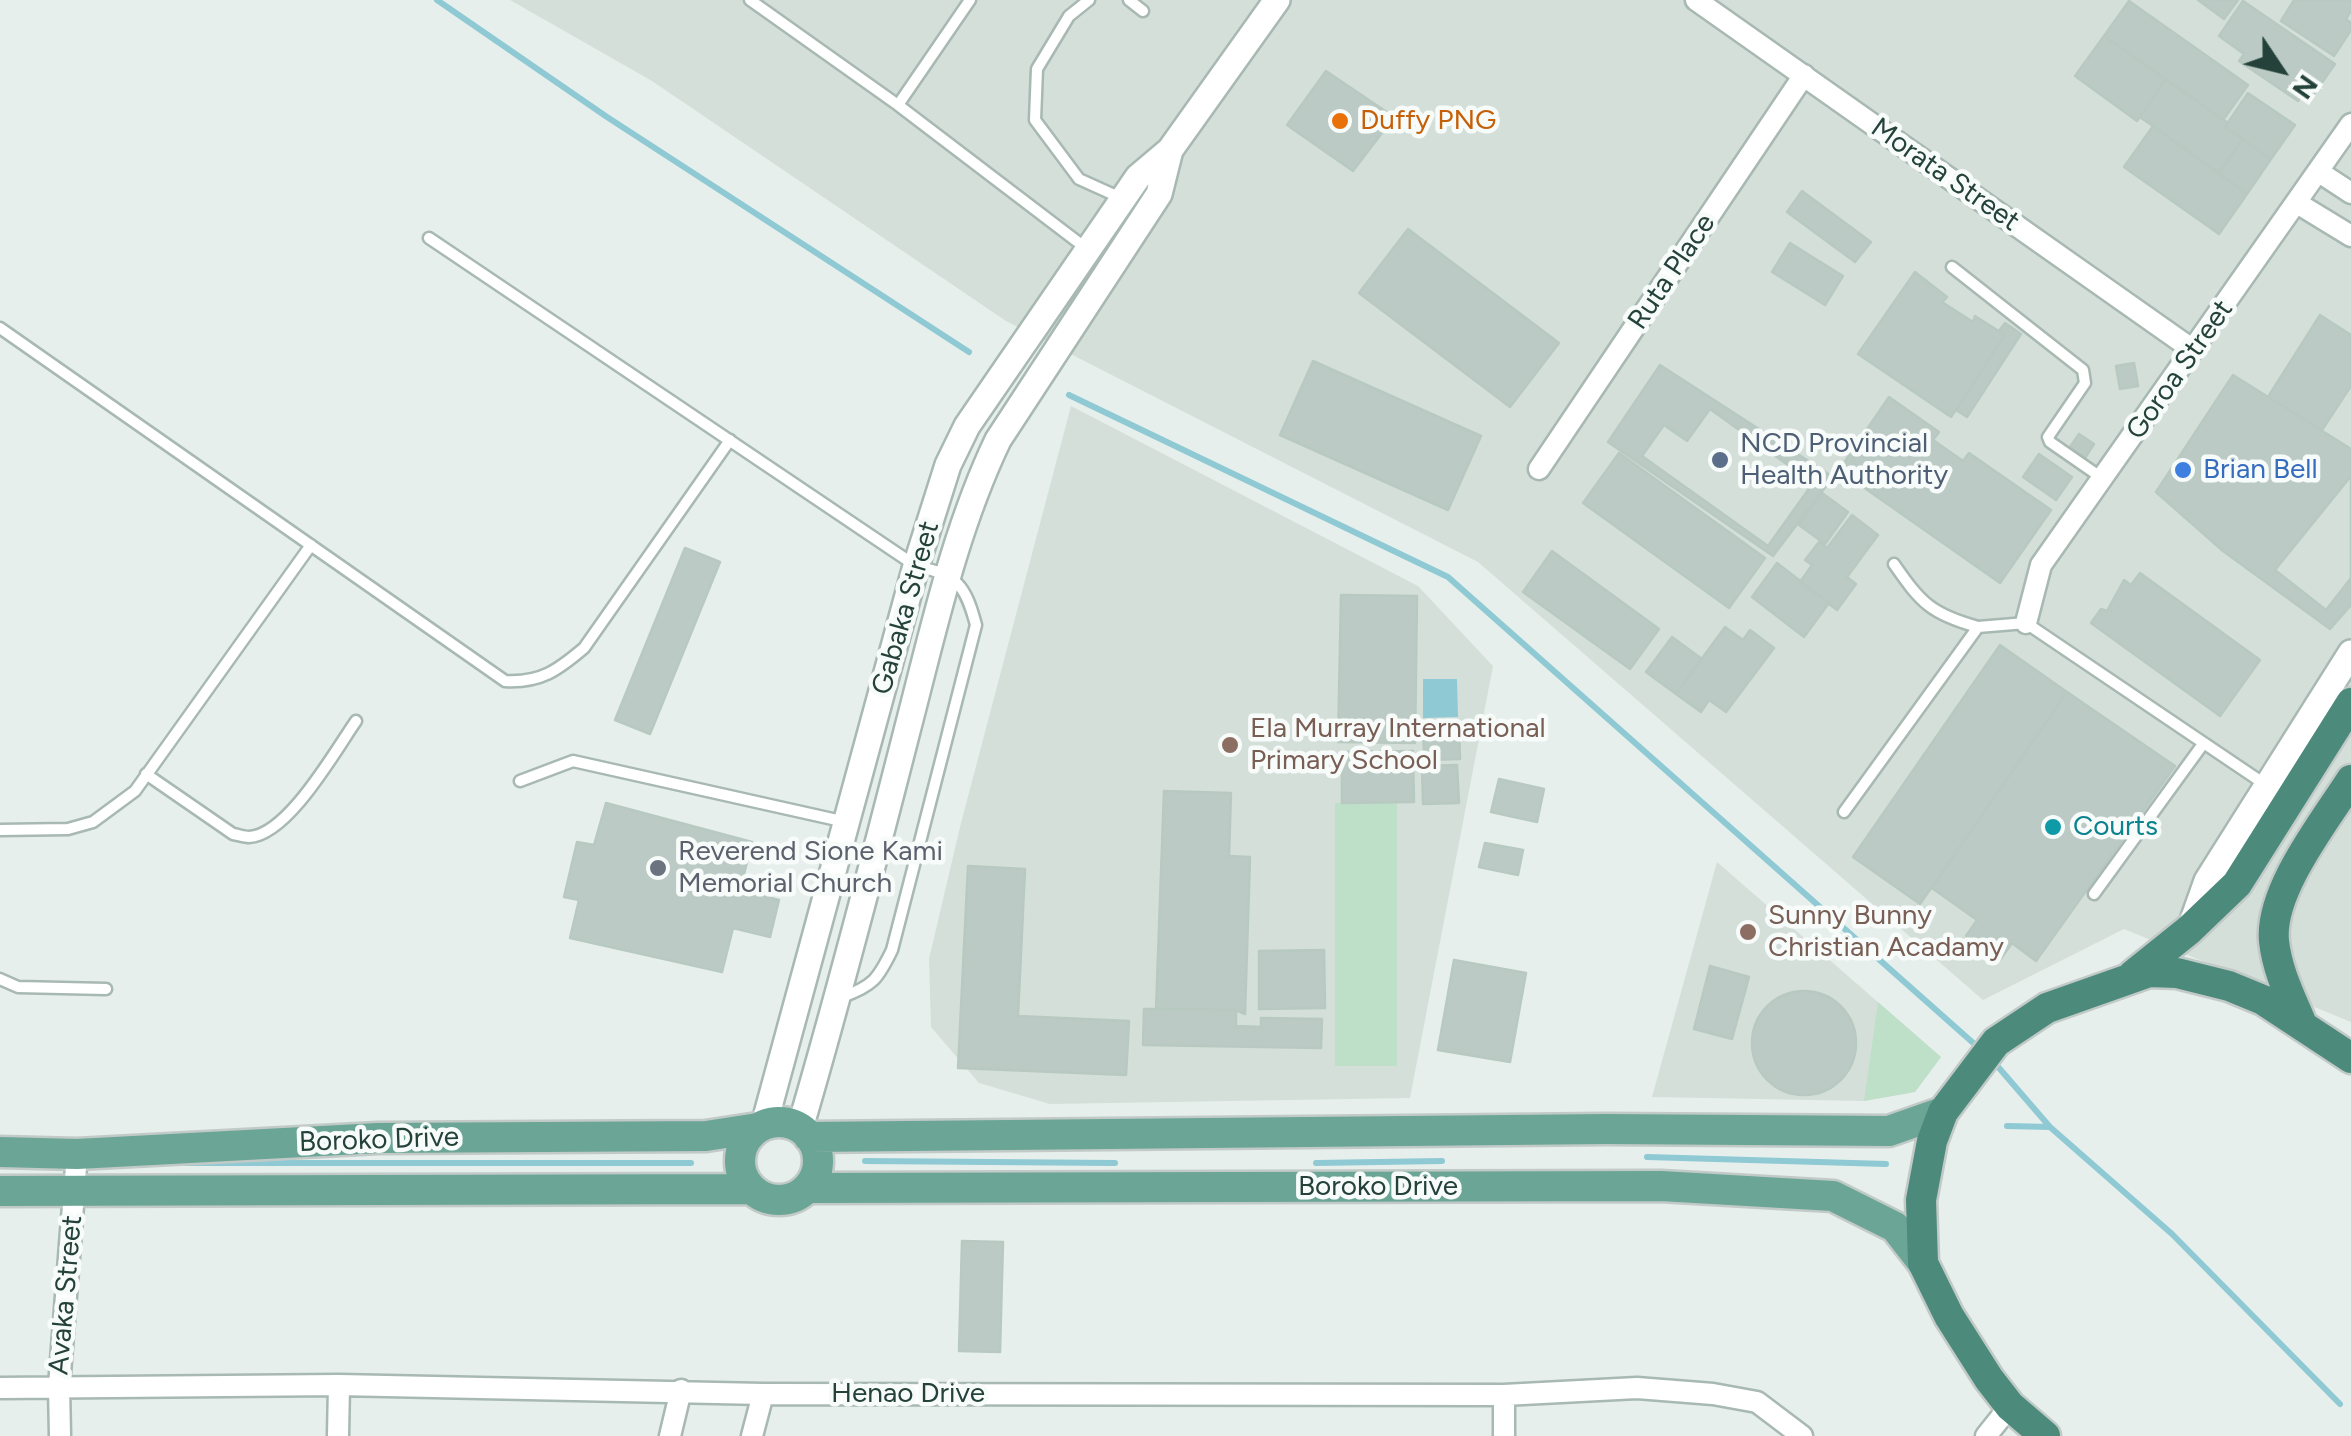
<!DOCTYPE html>
<style>
body{margin:0}
#map{position:relative;width:2351px;height:1436px;overflow:hidden;background:#e6efeb;font-family:Figtree,sans-serif}
canvas{display:block}
.north{position:absolute;left:2231px;top:20px;width:100px;height:100px;-webkit-text-stroke:8px #f7fbf9;paint-order:stroke;rotate:125deg;font-size:28px;font-weight:700;line-height:40px;text-align:center;color:#24423a}
.north::after{content:'';display:block;margin:auto;width:35px;height:45px;background:#24423a;clip-path:polygon(50% 0,100% 100%,50% 72%,0 100%)}
</style>
<div id="map">
<canvas width="2351" height="1436"></canvas>
<div class="north">N</div>
</div>
<script>
const c = document.querySelector('canvas').getContext('2d');
c.lineJoin = 'round';
function paint(path, color) {
  c.fillStyle = color;
  c.fill(path, 'evenodd');
}
function strokePath(path, color, width, dash) {
  c.strokeStyle = color;
  c.lineWidth = width;
  c.lineCap = dash ? 'butt' : 'round';
  c.setLineDash(dash || []);
  c.stroke(path);
}
function write(font, color, halo, rows, align = 'center') {
  c.font = font + ' Figtree,sans-serif';
  c.lineWidth = 9;
  c.setLineDash([]);
  c.textBaseline = 'middle';
  c.strokeStyle = halo;
  c.fillStyle = color;
  for (const [text, x, y, turn = 0] of rows) {
    c.save();
    c.translate(x, y);
    c.rotate((+turn || 0) * Math.PI / 180);
    c.textAlign = isNaN(turn) ? turn : align;
    if (halo) c.strokeText(text, 0, 0);
    c.fillText(text, 0, 0);
    c.restore();
  }
}
paint(new Path2D(`
 M510 0H2351V1022L2124 929 1983 1000 1478 562 1006 321 652 81Z
 M1071 406 1418 586 1493 666 1410 1098 1050 1104 979 1083 931 1027 929 959 961 823Z
 M1717 862 1941 1057 1915 1092 1864 1101 1652 1097Z`), '#d4dfda');
paint(new Path2D(`
 M1335 803H1397V1066H1335Z
 M1878 1002 1941 1057 1915 1092 1864 1101Z`), '#bfe0c8');
paint(new Path2D(`
 M1423 679H1457L1458 717 1423 718Z`), '#8ec9d4');
strokePath(new Path2D(`
 M437 0 607 117 969 352
 M1069 395 1448 577 1980 1049
 M1993 1061 2050 1127 2172 1234 2340 1404
 M2007 1126 2050 1127
 M1647 1157 1886 1164
 M865 1161 1115 1163
 M187 1163H691
 M1316 1163 1442 1161`), '#8ec9d4', 6);
const building = new Path2D(`
 M2198 0H2238L2224 19Z
 M2294 0H2351V11L2346 19 2351 23V30L2334 56 2281 21Z
 M2129 1 2248 85 2223 120 2104 36Z
 M2243 1 2335 64 2314 94 2306 89 2298 101 2239 61 2244 54 2219 36Z
 M2104 36 2166 79 2137 121 2075 76Z
 M1326 71 1394 117 1353 171 1287 125Z
 M2166 79 2228 123 2225 127 2243 139 2219 173 2140 117Z
 M2248 93 2295 125 2271 159 2225 127Z
 M2153 126 2247 194 2219 234 2124 167Z
 M2243 139 2271 159 2247 194 2219 173Z
 M1802 191 1871 242 1855 262 1787 212Z
 M1408 229 1559 343 1510 407 1359 293Z
 M1790 243 1843 276 1825 305 1772 272Z
 M1915 272 1947 297 1942 302 1973 322 1975 316 2005 335 1951 417 1858 354Z
 M2320 315 2351 335V386L2322 430 2268 397Z
 M2005 323 2021 334 1967 417 1956 410 2005 335 1999 331Z
 M1313 361 1481 436 1448 510 1280 435Z
 M2134 363 2138 386 2120 389 2116 366Z
 M1660 365 1833 477 1773 556 1608 442Z
 M2233 375 2351 449V605L2330 629 2223 551 2156 492Z
 M1889 397 1939 432 1933 440 1963 461 1969 453 2051 510 2000 583 1839 470Z
 M1710 409 1813 483 1768 546 1642 456 1664 425 1687 441Z
 M2079 434 2094 444 2085 458 2070 447Z
 M1619 453 1765 558 1729 608 1583 503Z
 M2039 454 2072 477 2056 500 2023 477Z
 M2351 476V578L2326 610 2275 570Z
 M1822 493 1848 512 1825 544 1799 525Z
 M1852 515 1878 535 1847 577 1856 584 1837 610 1800 582 1812 565 1805 560 1819 542 1827 548Z
 M685 548 720 562 650 734 615 720Z
 M1552 551 1659 629 1630 669 1523 592Z
 M1777 563 1829 603 1804 637 1752 597Z
 M2140 573 2260 660 2220 716 2091 623 2101 609 2107 611 2124 580 2131 585Z
 M1341 595 1417 596 1415 743 1338 742Z
 M1725 627 1743 640 1750 630 1774 648 1726 712 1709 700 1701 712 1676 694Z
 M1672 637 1702 659 1676 694 1646 672Z
 M2000 645 2067 692 1920 904 1853 857Z
 M2067 692 2175 766 2036 961 2012 943 2000 960 1966 936 1977 920 1932 888Z
 M1459 721 1460 759 1424 760 1423 722Z
 M1413 751 1414 802 1342 803V752Z
 M1457 765 1459 803 1423 804 1422 766Z
 M1499 779 1544 789 1537 822 1491 812Z
 M1164 791 1231 793 1229 856 1250 857 1245 1014 1236 1010 1156 1009Z
 M606 803 752 842 740 890 779 900 770 937 733 928 722 972 570 938 579 900 564 897 577 842 594 845Z
 M1485 843 1523 850 1518 875 1479 867Z
 M968 866 1025 869 1018 1016 1129 1021 1126 1075 958 1068Z
 M1324 950 1325 1008 1259 1009V951Z
 M1454 960 1526 973 1510 1062 1438 1050Z
 M1710 966 1749 977 1732 1039 1694 1029Z
 M1752 1043a52 52 0 1 1 104 0a52 52 0 1 1-104 0Z
 M1144 1009 1236 1010V1026L1261 1027V1018L1322 1019 1321 1048 1143 1045Z
 M962 1241 1003 1242 1000 1352 959 1351Z`);
paint(building, '#bbcac4');
strokePath(building, '#b8c9c2', 2.5);
const service = new Path2D(`
 M750 0 898 105 1087 249
 M1089 0 1069 16 1037 69 1035 120 1079 179 1121 198
 M1129 0 1143 11
 M898 105 970 0
 M429 238 916 566C957 575 965 584 976 625L892 950C878 979 873 986 842 997
 M1952 267 2083 370 2085 383 2048 437 2050 442 2102 478
 M0 328 505 681C541 683 558 670 584 648L730 440
 M1894 564C1921 603 1931 614 1978 627
 M146 774 233 834C239 835 244 837 249 837 288 835 335 751 356 721
 M520 781 573 761 846 822
 M1844 812 1978 627 2026 623 2266 785
 M0 830 68 829 93 822 135 791 311 545
 M2094 894 2203 744
 M0 979 18 987 106 989`);
const minor = new Path2D(`
 M1696 0 2193 350
 M2319 172 2351 193
 M2297 203 2351 236
 M1539 469 1804 75
 M2026 623 2041 565 2351 124
 M0 1388 339 1385 763 1394 1504 1395 1637 1388 1713 1394 1757 1402 1802 1436
 M1504 1395V1436
 M60 1436 59 1386 77 1154
 M338 1436 339 1385
 M670 1436 681 1390
 M752 1436 763 1394
 M1986 1436 2010 1406`);
const tertiary = new Path2D(`
 M2191 926 2207 881 2351 653
 M764 1125 916 566 948 465 967 426 1138 177 1170 150 1277 0
 M800 1128C839 996 873 864 907 731 933 632 954 532 998 440L1159 194 1170 150`);
const primary = new Path2D(`
 M740 1161a39 39 0 1 1 78 0a39 39 0 1 1-78 0Z
 M809 1137 1606 1129 1889 1131 1943 1112
 M0 1152 77 1154 378 1138 706 1136 758 1128
 M808 1188 1661 1186 1833 1196 1895 1227 1923 1263
 M0 1191 751 1189`);
const trunk = new Path2D(`
 M2133 975 2189 930 2237 884 2351 703
 M2301 1022C2290 996 2277 970 2274 941 2269 891 2325 821 2351 780
 M2045 1436 2010 1406 1989 1379 1949 1316 1923 1263 1921 1200 1932 1141 1943 1112 1996 1042 2047 1008 2149 972 2177 973 2229 986 2263 1000 2351 1058`);
strokePath(service, '#a8b8b2', 15);
strokePath(minor, '#a8b8b2', 25);
strokePath(tertiary, '#a8b8b2', 30);
strokePath(primary, '#c2cac8', 35);
strokePath(trunk, '#c2cac8', 35);
strokePath(service, '#fff', 10);
strokePath(minor, '#fff', 20);
strokePath(tertiary, '#fff', 25);
strokePath(primary, '#6aa596', 30);
strokePath(trunk, '#4c8a7c', 30);
for (const [x, y, r, color] of [
 [1340,121,10,"#e8710a"],
 [1720,460,10,"#5c6f8a"],
 [2183,470,10,"#3f7fe0"],
 [1230,745,10,"#8d6e63"],
 [2053,827,10,"#0f9aa8"],
 [658,868,10,"#6b7280"],
 [1748,932,10,"#8d6e63"]
]) {
  const dot = new Path2D();
  dot.arc(x, y, r, 0, 2 * Math.PI);
  c.fillStyle = color;
  c.fill(dot);
  strokePath(dot, '#f7fbf9', 4);
}
write('28px', '#c56008', '#f7fbf9', [
 ["Duffy PNG",1360,121]
], 'left');
write('28px', '#24423a', '#f7fbf9', [
 ["Morata Street",1945,175,35],
 ["Ruta Place",1672,272,-56],
 ["Goroa Street",2180,370,-55],
 ["Gabaka Street",906,608,-74],
 ["Boroko Drive",379,1140,-2],
 ["Boroko Drive",1378,1187],
 ["Avaka Street",66,1295,-85],
 ["Henao Drive",908,1394]
]);
write('28px', '#4e5e75', '#f7fbf9', [
 ["NCD Provincial",1740,444],
 ["Health Authority",1740,476]
], 'left');
write('28px', '#366cbe', '#f7fbf9', [
 ["Brian Bell",2203,470]
], 'left');
write('28px', '#785e54', '#f7fbf9', [
 ["Ela Murray International",1250,729],
 ["Primary School",1250,761],
 ["Sunny Bunny",1768,916],
 ["Christian Acadamy",1768,948]
], 'left');
write('28px', '#0d838f', '#f7fbf9', [
 ["Courts",2073,827]
], 'left');
write('28px', '#5b616d', '#f7fbf9', [
 ["Reverend Sione Kami",678,852],
 ["Memorial Church",678,884]
], 'left');
</script>
